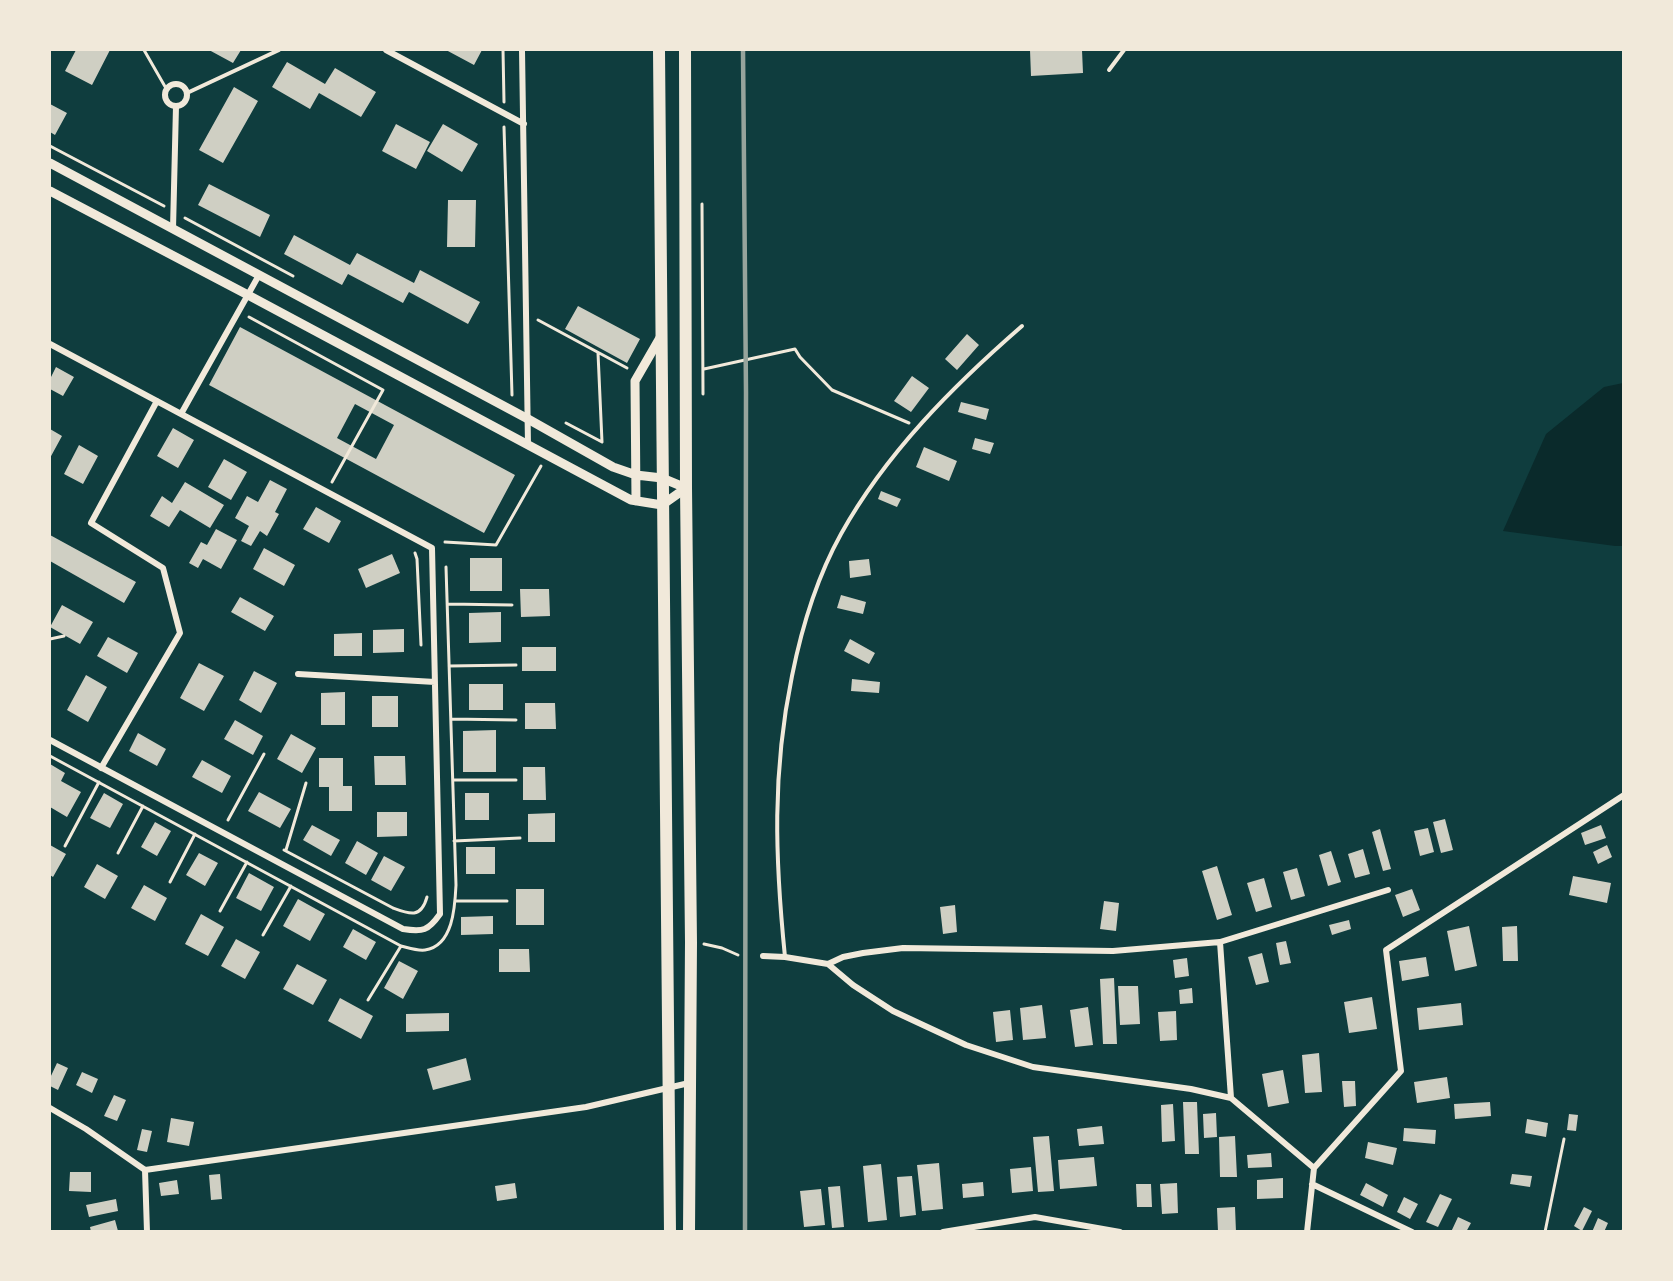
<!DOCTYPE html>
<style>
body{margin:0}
#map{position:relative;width:1673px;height:1281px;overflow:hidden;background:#0f3d3e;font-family:Poppins,sans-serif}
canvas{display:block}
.frame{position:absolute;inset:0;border:51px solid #f1e9da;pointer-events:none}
</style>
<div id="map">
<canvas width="1673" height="1281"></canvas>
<div class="frame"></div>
</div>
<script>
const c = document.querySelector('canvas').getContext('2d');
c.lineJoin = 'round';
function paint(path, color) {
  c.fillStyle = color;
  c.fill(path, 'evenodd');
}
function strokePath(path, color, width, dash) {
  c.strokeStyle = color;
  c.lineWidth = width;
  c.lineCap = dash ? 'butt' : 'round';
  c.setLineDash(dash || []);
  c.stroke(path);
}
paint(new Path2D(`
 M1623 383V546H1615L1503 531 1546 434 1604 387Z`), '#0a2a2b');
paint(new Path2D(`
 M76 50H110L92 85 65 71Z
 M209 50H241L233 63Z
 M446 50H482L474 65Z
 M1030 50H1082L1083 73 1031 76Z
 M287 62 325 84 335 68 376 92 361 117 319 93 310 109 272 87Z
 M234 87 258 101 223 163 199 150Z
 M50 104 67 113 55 135 50 132Z
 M396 124 430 142 416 169 382 151Z
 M443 124 478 144 462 172 427 151Z
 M209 184 270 215 260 237 198 205Z
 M448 200H476L475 247H447Z
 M294 235 350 265 357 253 414 283 420 270 480 302 468 324 409 292 403 303 348 274 342 285 284 254Z
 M578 306 640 339 627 363 565 329Z
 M240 327 515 475 484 533 209 385ZM355 404 394 425 376 459 337 438Z
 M967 334 979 345 957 370 945 359Z
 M56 367 74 377 63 396 50 389V379Z
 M912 376 929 388 911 412 894 401Z
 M961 402 989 409 986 420 958 412Z
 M173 428 194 440 178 468 157 456Z
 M50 429 62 436 50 458Z
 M975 438 994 443 990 454 972 449Z
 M79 445 98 456 83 484 64 474Z
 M924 447 957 461 949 481 916 467Z
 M224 459 247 472 231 500 208 487Z
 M270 480 287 489 275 512 279 514 267 536 260 531 251 546 241 541 249 526 235 518 247 496 258 502Z
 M185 482 224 505 210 528 180 510 169 527 150 516 162 496 172 503Z
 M881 491 901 499 897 507 878 499Z
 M316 507 341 521 329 543 303 529Z
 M216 529 237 540 221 569 203 559 198 568 189 563 201 542 207 545Z
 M50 535 136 582 124 603 50 561Z
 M264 548 295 565 284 586 253 569Z
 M392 554 400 573 366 588 358 569Z
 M470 558H502V591H470Z
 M869 559 871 575 850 578 849 561Z
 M520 589H549L550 616 521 617Z
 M841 595 866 602 863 614 837 608Z
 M240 597 274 616 265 631 231 612Z
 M62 605 93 622 80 644 50 627Z
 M501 612V642L469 643V613Z
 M404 629V652L373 653V630Z
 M362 633V656H334V634Z
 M108 637 138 653 127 673 97 656Z
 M850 639 875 653 869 664 844 651Z
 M522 647H556V671H522Z
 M199 663 224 676 204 711 180 698Z
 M254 671 277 683 261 713 239 700Z
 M86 675 107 687 88 722 67 710Z
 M852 679 880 682 879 693 851 691Z
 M469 684H503V710H469Z
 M345 692V725H321V693Z
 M372 696H398V727H372Z
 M525 703H555L556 729H525Z
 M235 720 263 736 253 755 224 739Z
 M496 730V772H463V731Z
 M138 733 166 749 157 766 129 751Z
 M291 734 316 748 302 773 277 759Z
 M374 756H405L406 785H375Z
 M319 758H343V786H352V811H329V787H319Z
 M202 760 231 776 222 793 192 777Z
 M50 764 65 773 61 781 81 792 67 817 50 807Z
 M523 767H545L546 800H523Z
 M259 792 291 809 280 828 248 811Z
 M104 793 123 804 110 828 90 818Z
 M465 793H489V820H465Z
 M377 812H407V836L377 837Z
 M555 813V842H528V814Z
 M1445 819 1453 850 1441 853 1433 822Z
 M155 822 171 831 157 856 141 847Z
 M312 825 340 840 331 856 303 840Z
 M1601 825 1606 838 1585 845 1581 833Z
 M1428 828 1434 852 1420 856 1414 831Z
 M1380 829 1391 869 1383 871 1372 832Z
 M357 841 378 853 366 875 345 863Z
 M50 845 66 854 53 877 50 875Z
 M1607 845 1612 857 1598 864 1593 852Z
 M466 847H495V874H466Z
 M1363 849 1370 874 1355 878 1348 854Z
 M1331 851 1341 882 1328 886 1319 855Z
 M199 853 218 863 205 886 186 875Z
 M384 856 405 867 391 891 371 880Z
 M97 864 118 876 105 899 84 887Z
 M1217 866 1232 915 1217 920 1202 871Z
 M1297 868 1305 896 1291 900 1283 872Z
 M249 873 274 887 261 911 236 898Z
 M1573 876 1611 883 1607 903 1569 895Z
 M1264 878 1272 907 1256 912 1247 883Z
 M144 885 167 898 155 921 131 908Z
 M516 889H544V925H516Z
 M1412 889 1420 910 1403 917 1395 895Z
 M298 899 325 914 310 941 283 926Z
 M1104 901 1119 903 1116 931 1100 929Z
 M955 905 957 932 943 934 940 907Z
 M201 914 224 927 208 956 185 944Z
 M493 916V934L461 935V917Z
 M1349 920 1351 929 1332 935 1329 925Z
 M1469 926 1477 966 1455 971 1447 931Z
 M1517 926 1518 961H1503L1502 927Z
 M353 929 376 942 366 960 343 947Z
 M236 939 260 952 245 979 221 966Z
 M1286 941 1291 963 1280 965 1276 943Z
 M499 949H529L530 972H499Z
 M1262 953 1269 982 1256 985 1248 957Z
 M1426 957 1429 976 1402 981 1399 961Z
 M1187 958 1189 976 1175 978 1173 960Z
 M399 961 418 971 403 999 384 988Z
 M297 964 327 980 313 1005 283 989Z
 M1114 978 1117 1044H1103L1100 979Z
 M1118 986H1138L1140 1024 1120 1025Z
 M1192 988 1193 1003 1180 1004 1179 990Z
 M1372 997 1377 1029 1349 1033 1344 1002Z
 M340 998 373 1016 361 1039 328 1021Z
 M1461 1003 1463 1025 1419 1030 1417 1008Z
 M1042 1005 1046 1038 1023 1040 1020 1008Z
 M1088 1007 1093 1045 1075 1047 1070 1010Z
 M1010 1010 1013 1040 996 1042 993 1012Z
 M1176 1011 1177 1040 1160 1041 1158 1012Z
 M449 1013V1031L406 1032V1014Z
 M1319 1053 1322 1092 1305 1093 1302 1055Z
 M466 1058 471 1080 433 1090 427 1069Z
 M57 1063 68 1068 58 1090 50 1086V1078Z
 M1283 1070 1289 1103 1268 1107 1262 1074Z
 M82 1072 98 1079 92 1093 76 1085Z
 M1447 1077 1450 1098 1417 1103 1414 1082Z
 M1342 1081H1355L1356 1106 1344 1107Z
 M114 1095 126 1100 117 1121 104 1116Z
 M1183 1102H1197L1199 1154H1185Z
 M1490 1102 1491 1116 1455 1119 1454 1104Z
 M1173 1104 1175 1141 1162 1142 1161 1105Z
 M1216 1113 1217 1137 1204 1138 1203 1114Z
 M1569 1114 1578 1115 1576 1131 1567 1130Z
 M171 1118 194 1122 189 1146 167 1142Z
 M1527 1119 1548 1123 1546 1137 1525 1133Z
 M1102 1126 1104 1144 1079 1146 1077 1129Z
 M1404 1128 1436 1130 1435 1144 1403 1141Z
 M142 1129 152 1131 147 1152 137 1150Z
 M1049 1136 1054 1191 1038 1192 1033 1137Z
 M1235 1136 1237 1177H1220L1219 1137Z
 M1368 1142 1397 1148 1393 1165 1365 1158Z
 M1271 1153 1272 1167 1248 1168 1247 1155Z
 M1094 1157 1097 1186 1060 1189 1058 1160Z
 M939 1163 943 1209 922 1211 917 1165Z
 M881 1164 887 1220 868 1222 863 1166Z
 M1031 1167 1033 1191 1012 1193 1010 1169Z
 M70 1172H91V1192L69 1191Z
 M220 1174 222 1199 211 1200 209 1175Z
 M1512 1174 1532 1176 1530 1187 1510 1184Z
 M912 1176 916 1215 900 1217 897 1177Z
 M1283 1178V1198L1257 1199V1180Z
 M177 1180 179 1194 161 1196 159 1183Z
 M983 1182 984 1196 963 1198 962 1184Z
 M515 1183 517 1198 497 1201 495 1186Z
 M1177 1183 1178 1213 1162 1214 1160 1184Z
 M1366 1183 1388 1195 1383 1207 1360 1195Z
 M1136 1184H1151L1152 1207H1137Z
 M840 1186 844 1227 832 1228 828 1187Z
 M821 1189 825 1225 804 1227 800 1191Z
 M1440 1194 1452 1199 1438 1227 1426 1222Z
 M1404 1197 1418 1204 1410 1219 1397 1212Z
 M116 1199 118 1211 89 1217 86 1205Z
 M1235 1207 1236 1232H1218L1217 1208Z
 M1584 1207 1592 1211 1582 1231 1574 1226Z
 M1458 1217 1471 1223 1466 1232H1451Z
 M1598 1218 1608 1223 1604 1232H1592Z
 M115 1220 118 1231 91 1232 90 1227Z`), '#cfcfc3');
strokePath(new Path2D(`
 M144 50 167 90
 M503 50 504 102
 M504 127 512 395
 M50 146 164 206
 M702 204 703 394
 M185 218 293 276
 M249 317 383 390 332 482
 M538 320 627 368
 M704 369 795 349 800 357 832 390 909 423
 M566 423 602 442 598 353
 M445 542 496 545 541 466
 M415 553 417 559 421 645
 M448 604 512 605
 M50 639 64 636
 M449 666 516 665
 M451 719 516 720
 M50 756 401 946C409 948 417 951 425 950 453 946 455 907 456 885L446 567
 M453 780H516
 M228 820 264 754
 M454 841 520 838
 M65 846 99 782
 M284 850 393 908C409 914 421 919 427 897
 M286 850 306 783
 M118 853 143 806
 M170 882 195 834
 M455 901H507
 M220 911 247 862
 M263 935 291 886
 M704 944 722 948 738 955
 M368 1000 401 946
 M1545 1232 1564 1139
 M1622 1232 1624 1229`), '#f1e9da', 3);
strokePath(new Path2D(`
 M1109 70 1124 50
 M187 93 279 50
 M785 957C775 858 772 773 792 676 802 626 816 579 841 534 886 453 953 386 1022 326`), '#f1e9da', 4);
strokePath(new Path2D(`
 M386 50 524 124
 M522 50 528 445
 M165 95a11 11 0 1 1 22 0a11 11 0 1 1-22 0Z
 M173 229 176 106
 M50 344 432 548 440 914C428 931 423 932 403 929L50 740
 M181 414 259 275
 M298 674 435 682
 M101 768 180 633 163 568 91 523 157 401
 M1220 942 1231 1098
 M763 956 785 957 828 964
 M50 1108 86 1129 145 1170 586 1107 689 1083
 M1314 1168 1231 1098 1191 1089 1033 1067 966 1045 893 1011 853 985 828 964 843 957 863 953 903 948 1113 951 1220 942 1388 890
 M145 1170 147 1232
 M1312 1184 1412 1232
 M943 1232 1035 1217 1120 1232
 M1307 1232 1314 1168 1401 1071 1386 950 1624 795`), '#f1e9da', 6);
strokePath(new Path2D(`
 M50 163 528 419 613 467 636 475 662 478 686 488
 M50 191 248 295 631 500 662 505 686 488
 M636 501 635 381 661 336`), '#f1e9da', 9);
strokePath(new Path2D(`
 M659 50C662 444 667 837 670 1232
 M685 50 686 488 691 942 689 1232`), '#f1e9da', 12);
strokePath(new Path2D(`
 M743 50 746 392 745 1232`), '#97a49c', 4.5);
</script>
